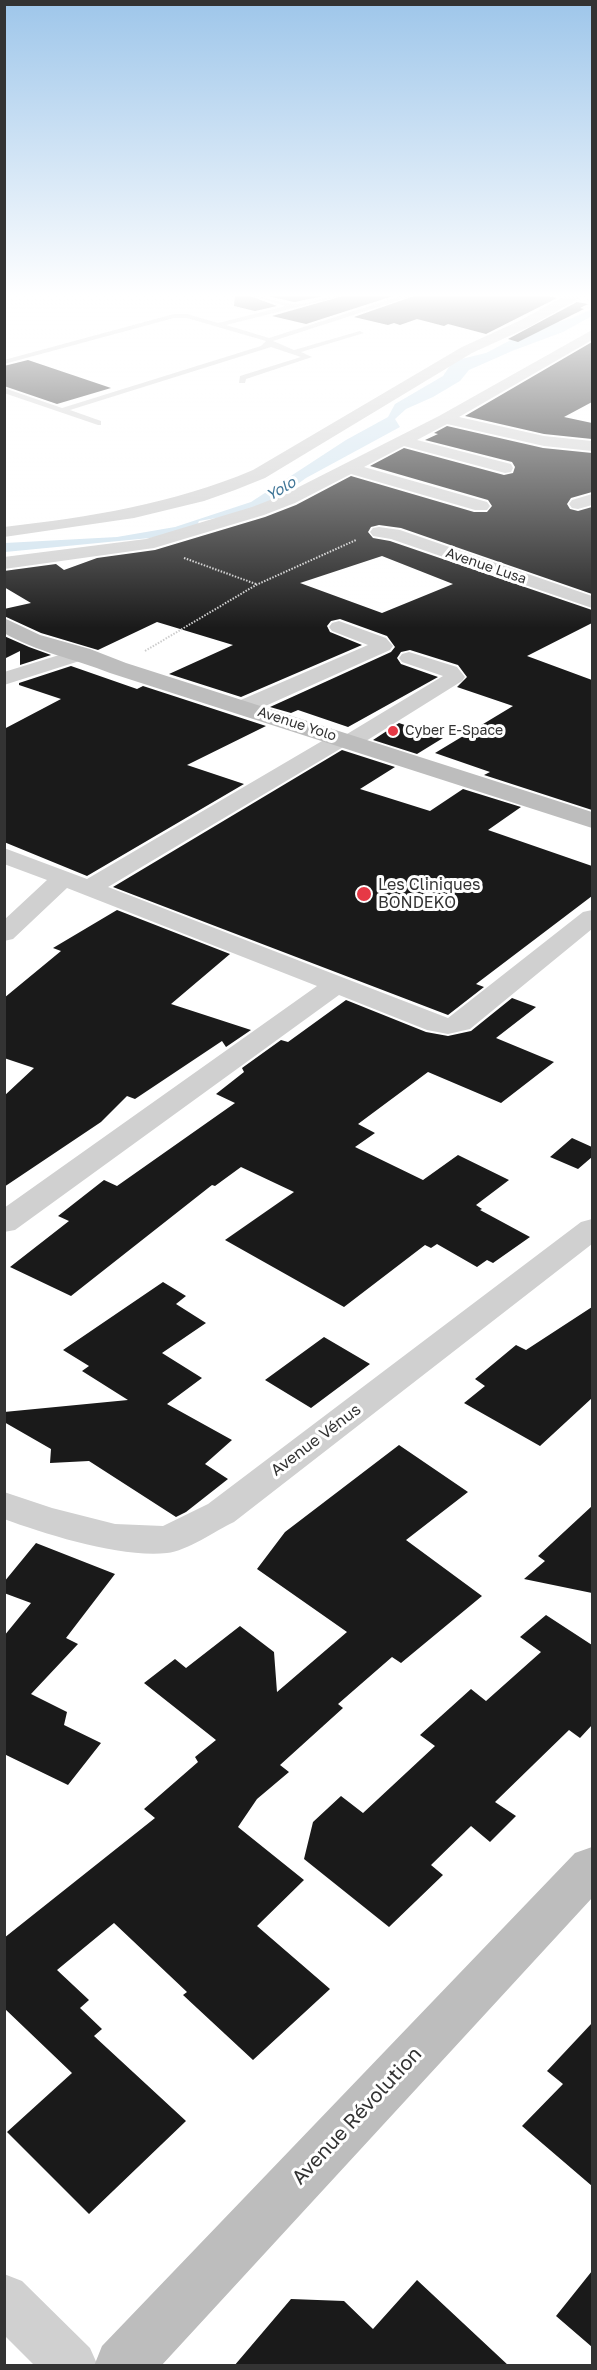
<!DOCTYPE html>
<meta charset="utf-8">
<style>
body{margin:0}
#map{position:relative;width:597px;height:2370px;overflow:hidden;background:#fff;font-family:"Golos Text",sans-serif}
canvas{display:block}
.frame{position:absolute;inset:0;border:6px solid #333;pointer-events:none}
</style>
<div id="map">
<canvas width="597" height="2370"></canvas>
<div class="frame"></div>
</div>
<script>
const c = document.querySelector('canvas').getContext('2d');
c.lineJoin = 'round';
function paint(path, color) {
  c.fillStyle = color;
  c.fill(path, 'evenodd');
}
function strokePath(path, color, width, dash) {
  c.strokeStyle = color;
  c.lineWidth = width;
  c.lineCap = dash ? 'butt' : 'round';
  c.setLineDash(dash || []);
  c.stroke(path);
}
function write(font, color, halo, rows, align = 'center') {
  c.font = font + ' "Golos Text",sans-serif';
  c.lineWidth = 6;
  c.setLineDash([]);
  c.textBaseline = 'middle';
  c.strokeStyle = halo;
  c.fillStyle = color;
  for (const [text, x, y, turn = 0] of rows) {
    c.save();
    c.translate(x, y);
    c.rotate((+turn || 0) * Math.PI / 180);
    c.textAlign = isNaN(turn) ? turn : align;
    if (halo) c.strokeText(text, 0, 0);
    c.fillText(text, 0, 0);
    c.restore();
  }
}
paint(new Path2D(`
 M592 309V316L563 332 512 351 469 370 460 381 433 397 406 409 395 419 400 427 306 478 277 499 228 516 199 521 196 528 160 537 5 552V543L117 537 175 527 251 502 346 440 388 417 395 404 443 376 453 361 486 353 530 330 572 318Z`), '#cfe2ee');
paint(new Path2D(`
 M235 296H250L277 306 255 311 234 306Z
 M268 296H324L294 302Z
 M343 296H393L306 324 272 316Z
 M414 296H548L557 298 486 334 448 324 444 326 417 319 400 325 394 323 388 325 354 317Z
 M577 302 588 304 580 308 584 309 518 342 508 339Z
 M592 342V402L564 417 592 423V439L544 434 465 416Z
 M28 360 111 388 57 404 4 386V366Z
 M447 426 543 448 592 453V492L571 498 567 504 570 509 578 511 592 507V594L401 528 379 525 371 527 368 532 373 538 390 541 592 610V623L527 656 592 680V810L484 775 490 772 435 753 513 706 457 687 467 677 458 665 410 650 401 652 397 658 401 664 438 677 348 727 298 710 291 713 270 707 391 652 395 647 387 636 340 619 331 621 327 626 330 632 362 645 241 697 169 674 233 645 157 622 98 650 41 633 4 616V609L31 603 4 587V571L56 564 64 570 97 558 155 550 265 517 296 505 351 476 474 512H487L492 506 488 500 370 466 404 448 504 475 513 473 515 467 512 462 425 440 438 434 434 433ZM382 556 453 584 382 613 300 583Z
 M4 636 29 647 51 655 20 665V651L4 659Z
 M71 666 137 689 143 686 266 726 187 765 244 784 87 876 4 842V729L61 699 19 685V683Z
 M399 723 443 738 417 754 373 740Z
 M342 750 395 767 360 789 430 811 463 789 521 807 488 830 592 866V896L476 984 484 987 448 1015 113 887Z
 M117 910 230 954 171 1004 251 1030 226 1047 222 1041 135 1099 127 1096 101 1122 4 1187V1096L34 1068 4 1058V998L61 951 53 948Z
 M512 998 536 1007 496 1038 554 1062 501 1103 428 1072 358 1124 375 1133 355 1147 423 1180 458 1155 509 1180 476 1205 482 1209 480 1210 530 1237 493 1263 487 1260 477 1267 437 1244 431 1248 425 1245 344 1307 225 1240 294 1192 241 1167 215 1186 212 1185 71 1296 10 1267 69 1221 58 1216 104 1180 117 1186 235 1103 216 1094 244 1072 242 1068 281 1040 288 1042 346 1000 426 1032 448 1036 471 1031Z
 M572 1138 592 1147V1157L578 1169 550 1157Z
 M163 1282 186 1296 176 1304 206 1323 162 1353 202 1378 167 1404 232 1440 205 1464 228 1479 186 1512 176 1517 89 1461 50 1463 51 1449 4 1422V1412L128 1400 82 1371 89 1366 63 1350Z
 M592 1307V1398L540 1446 464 1403 485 1386 475 1379 516 1345 526 1350Z
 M324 1337 370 1364 311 1408 265 1380Z
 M399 1445 468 1492 406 1540 482 1596 401 1663 392 1657 338 1704 343 1708 280 1765 289 1772 257 1799 238 1827 304 1880 257 1926 330 1989 253 2060 183 1995 187 1992 114 1923 57 1970 89 2000 80 2008 102 2029 94 2036 186 2121 89 2214 7 2132 72 2073 4 2008V1938L155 1818 144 1809 198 1762 195 1757 216 1740 144 1683 175 1659 186 1668 240 1626 274 1652 277 1692 347 1632 257 1569 285 1532Z
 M592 1506V1593L524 1579 545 1561 538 1556Z
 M36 1543 115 1574 66 1638 78 1644 31 1694 67 1712 64 1725 101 1743 68 1785 4 1754V1636L31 1603 4 1593V1582Z
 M546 1615 592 1645V1725L580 1738 569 1730 495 1802 516 1816 490 1842 471 1826 431 1865 443 1875 389 1927 304 1859 313 1822 341 1796 363 1813 435 1746 420 1735 471 1689 486 1701 541 1652 520 1637Z
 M592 2023V2186L522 2126 563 2084 547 2071Z
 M592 2271V2347L556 2316Z
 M417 2280 509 2366H234L291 2299 344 2301 373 2329Z`), '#1a1a1a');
strokePath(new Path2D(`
 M184 558 256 584
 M145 651 256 585 356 540`), '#cdcdcd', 2, [1.5, 1.5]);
paint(new Path2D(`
 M252 296C267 296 280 304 294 304 309 305 325 296 341 296L226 325 269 338 401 296H412L273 341 294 350 360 331 364 333 301 352 312 357 246 379 245 383H239L240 376 301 357 271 347 70 410 101 421V425H98L4 393V388L62 408 261 346 266 341 187 318H174L4 364V360L174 314H187L218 323 286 306Z`), '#d0d0d0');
paint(new Path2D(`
 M565 296H583L529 327 472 353 265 478 235 490 204 501 134 518 4 537V527C90 517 173 504 253 470L462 347 519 321Z
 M592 330V340L459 417 544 436 592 441V451L544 446 447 424 417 440 511 464 513 468 511 472 505 473 404 446 364 467 487 502 490 506 487 510H475L351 474 295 503 264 515 154 548 4 569V557L146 539 252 507 283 495 439 416Z
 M592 494V505L578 509 572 508 569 504 572 500Z
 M379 527 400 530 592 596V608L391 539 373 536 370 532 373 528Z
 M339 621 386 638 393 646 390 650 252 712 244 713 236 712 233 707 236 702 368 645 332 631 329 627 332 623Z
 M82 648 89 650 92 654 89 658 4 685V672Z
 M409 652 457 667 465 677 462 681 358 746H345L108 887 448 1018 583 912 592 910V929L470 1029 448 1034 427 1030 339 995 15 1230 4 1232V1208L317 986 67 888 13 939 4 941V920L47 880 4 864V848L87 879 334 734H347L443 676 402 662 399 658 402 654Z
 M592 1219V1244L234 1522C215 1531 187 1551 167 1553 121 1558 48 1535 4 1519V1492L52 1508 115 1524 163 1526 208 1504 581 1222Z
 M4 2274 22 2281 90 2348 98 2366H35L4 2335Z`), '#d0d0d0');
paint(new Path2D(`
 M4 618 40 635 90 649 126 663 592 812V828L110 673C75 659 37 652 4 633Z
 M592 1847V1898L161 2366H94L102 2346 575 1853Z`), '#bdbdbd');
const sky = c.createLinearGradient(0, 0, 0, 628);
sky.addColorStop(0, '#9ec6ea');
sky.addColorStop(0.47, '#fff');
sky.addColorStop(1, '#ffffff00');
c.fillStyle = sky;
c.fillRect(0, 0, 597, 628);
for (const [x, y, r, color] of [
 [393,731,6,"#e63946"],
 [364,894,8,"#e63946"]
]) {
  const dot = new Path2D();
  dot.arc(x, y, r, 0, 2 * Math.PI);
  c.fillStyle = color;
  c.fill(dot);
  strokePath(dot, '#fff', 2);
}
write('14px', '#333', '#fff', [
 ["Avenue Lusa",486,566,19],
 ["Avenue Yolo",297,724,18]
]);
write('14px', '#333', '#fff', [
 ["Cyber E-Space",405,731]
], 'left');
write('italic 15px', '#3f7597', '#fff', [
 ["Yolo",281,489,-30]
]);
write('16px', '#333', '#fff', [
 ["Les Cliniques",378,885],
 ["BONDEKO",378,903]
], 'left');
write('16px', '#333', '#fff', [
 ["Avenue Vénus",316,1440,-37]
]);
write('20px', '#333', '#fff', [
 ["Avenue Révolution",357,2116,-47]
]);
</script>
